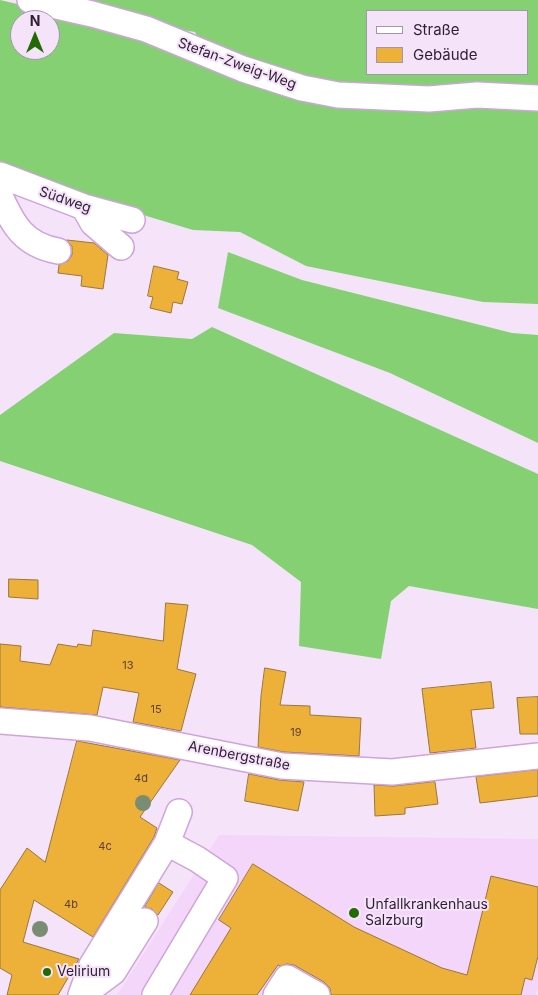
<!DOCTYPE html>
<meta charset="utf-8">
<style>
body{margin:0}
#map{position:relative;width:538px;height:995px;overflow:hidden;background:#f5e3fa;font-family:Inter,sans-serif}
canvas{display:block}
.legend{position:absolute;left:366px;top:10px;width:162px;height:65px;box-sizing:border-box;background:#f5e3fa;border:1px solid #a694aa;margin:0;padding:6px 9px;list-style:none;font-size:15px;color:#2f1e33}
.legend li{display:flex;align-items:center;gap:10px;height:25px}
.legend b{width:25px;border:1px solid #a694aa}
.north{position:absolute;left:10px;top:10px;width:50px;height:50px;box-sizing:border-box;background:#f5e3fa;border:1px solid #a694aa;border-radius:50%;rotate:0deg;font-size:14px;font-weight:700;line-height:20px;text-align:center;color:#2f1e33}
.north::after{content:'';display:block;margin:auto;width:18px;height:22px;background:#216a05;clip-path:polygon(50% 0,100% 100%,50% 72%,0 100%)}
</style>
<div id="map">
<canvas width="538" height="995"></canvas>
<ul class="legend">
<li><b style="height:6px;background:#fff"></b>Straße</li>
<li><b style="height:14px;background:#edb039"></b>Gebäude</li>
</ul>
<div class="north">N</div>
</div>
<script>
const c = document.querySelector('canvas').getContext('2d');
c.lineJoin = 'round';
function paint(path, color) {
  c.fillStyle = color;
  c.fill(path, 'evenodd');
}
function strokePath(path, color, width, dash) {
  c.strokeStyle = color;
  c.lineWidth = width;
  c.lineCap = dash ? 'butt' : 'round';
  c.setLineDash(dash || []);
  c.stroke(path);
}
function write(font, color, halo, rows, align = 'center') {
  c.font = font + ' Inter,sans-serif';
  c.lineWidth = 4;
  c.setLineDash([]);
  c.textBaseline = 'middle';
  c.strokeStyle = halo;
  c.fillStyle = color;
  for (const [text, x, y, turn = 0] of rows) {
    c.save();
    c.translate(x, y);
    c.rotate((+turn || 0) * Math.PI / 180);
    c.textAlign = isNaN(turn) ? turn : align;
    if (halo) c.strokeText(text, 0, 0);
    c.fillText(text, 0, 0);
    c.restore();
  }
}
paint(new Path2D(`
 M219 835 538 839V987L536 995H117Z`), '#f4d6fb');
paint(new Path2D(`
 M0 0 103 24 290 90 538 107V304L483 302 306 266 240 232 193 230 57 189 0 169ZM20 20H50V50H20Z
 M56 0H538V92L340 91 203 47 195 32 140 23ZM367 11H527V74H367Z
 M228 252 302 280 512 333 538 335V443L390 373 218 308Z
 M212 327 538 474V609L409 586 391 601 381 659 299 646 301 582 252 545 0 461V415L114 333 192 339Z`), '#85d073');
const building = new Path2D(`
 M67 240 94 243 108 255 103 289 81 286 82 276 58 273 59 265 68 261 72 255V247Z
 M154 266 179 272 177 279 188 282 182 304 173 302 171 313 150 308 153 297 148 296Z
 M9 579 38 580V599L9 597Z
 M166 603 188 605 177 669 196 674 181 731 133 722 139 693 103 687 97 715 0 707V644L21 646 20 661 50 665 58 644 77 647 78 644 91 646 93 630 163 641Z
 M265 668 286 672 280 705 310 706V715L361 718 359 756 284 752 258 747 261 696Z
 M491 682 494 708 471 710 476 748 430 753 422 689Z
 M538 697V734H520L517 698Z
 M77 741 180 760 140 817 157 828 154 837 93 937 34 900 23 942 79 959 58 995H7L12 975 0 968V890L27 848 45 862Z
 M538 770V796L480 803 476 777Z
 M249 774 279 780 304 782 298 811 245 801Z
 M435 782 438 804 405 808V814L375 816 374 785 393 786Z
 M253 864 354 927 442 968 467 975 491 876 538 887V956L532 980 525 978 521 995H331L330 988 324 982 294 965 287 964 280 966 278 965 257 995H190L231 928 219 920Z
 M159 883 173 892 158 915 152 909 145 907Z`);
paint(building, '#edb039');
strokePath(building, '#99773b', 1);
const minor = new Path2D(`
 M30 0 92 14 146 29 243 69 302 88 338 95 429 99 477 95 538 98
 M0 175 84 207 132 220
 M0 196C13 225 24 245 58 251
 M84 207 93 223 121 247
 M0 721 90 728 282 766 392 772 538 756
 M81 995 92 965 167 843 179 812
 M82 995 113 972 145 921
 M155 995 225 878 197 859 167 843
 M276 995 287 978 317 995`);
strokePath(minor, '#cfa4da', 28);
strokePath(minor, '#fff', 25);
c.fillStyle = '#7a8d73';
for (const [x, y] of [
 [143,803],
 [40,929]
]) {
  c.beginPath();
  c.arc(x, y, 8, 0, 2 * Math.PI);
  c.fill();
}
for (const [x, y, r, color] of [
 [354,913,6,"#216a05"],
 [47,972,5,"#216a05"]
]) {
  const dot = new Path2D();
  dot.arc(x, y, r, 0, 2 * Math.PI);
  c.fillStyle = color;
  c.fill(dot);
  strokePath(dot, '#f5e3fa', 2);
}
write('11px', '#5e4234', null, [
 ["13",128,666],
 ["15",156,710],
 ["19",296,733],
 ["4d",141,779],
 ["4c",105,847],
 ["4b",71,905]
]);
write('14px', '#2f1e33', '#f5e3fa', [
 ["Stefan-Zweig-Weg",237,64,20],
 ["Südweg",65,200,19],
 ["Arenbergstraße",239,756,11]
]);
write('14px', '#2f1e33', '#f5e3fa', [
 ["Unfallkrankenhaus",365,905],
 ["Salzburg",365,921],
 ["Velirium",57,972]
], 'left');
</script>
